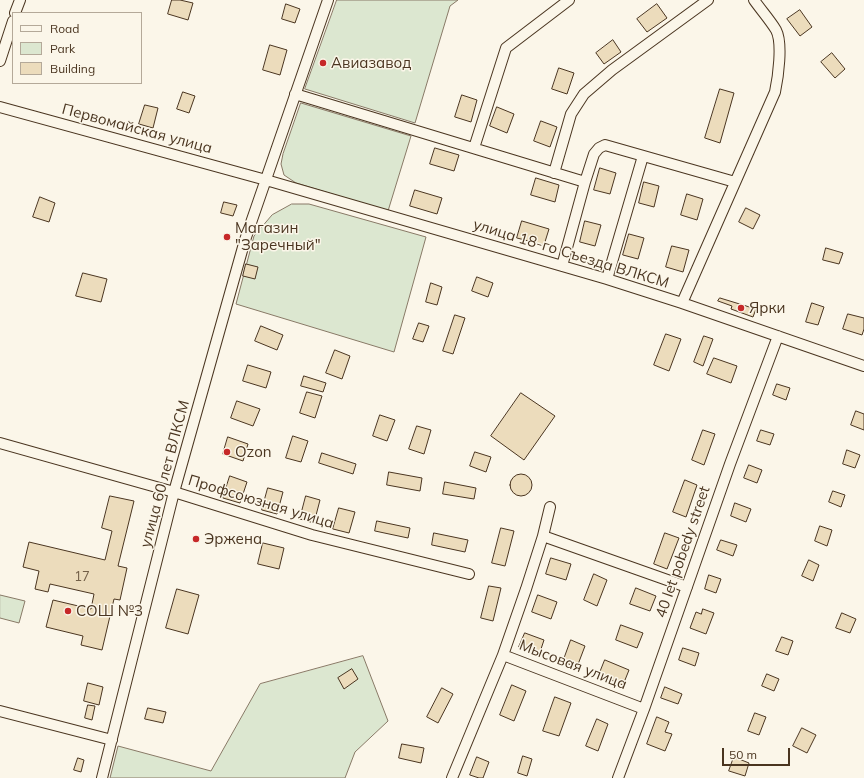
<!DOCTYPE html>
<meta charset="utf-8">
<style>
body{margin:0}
#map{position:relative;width:864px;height:778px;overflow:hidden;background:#fbf6e9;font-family:Mulish,sans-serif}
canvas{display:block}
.legend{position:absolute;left:12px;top:12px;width:130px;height:72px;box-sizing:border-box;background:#fbf6e9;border:1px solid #b4a999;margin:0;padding:5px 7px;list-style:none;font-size:12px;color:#4a3520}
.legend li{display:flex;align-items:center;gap:8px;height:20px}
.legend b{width:20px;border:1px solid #b4a999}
.scale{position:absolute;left:722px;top:748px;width:68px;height:18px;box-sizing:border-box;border:2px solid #4a3520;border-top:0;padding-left:5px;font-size:12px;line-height:14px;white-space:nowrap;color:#4a3520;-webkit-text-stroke:3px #fbf6e9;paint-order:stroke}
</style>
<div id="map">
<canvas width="864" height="778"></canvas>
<ul class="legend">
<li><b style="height:5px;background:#fbf6e9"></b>Road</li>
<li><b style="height:11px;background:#dce7d0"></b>Park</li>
<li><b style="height:11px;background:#ecdcbc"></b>Building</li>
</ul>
<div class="scale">50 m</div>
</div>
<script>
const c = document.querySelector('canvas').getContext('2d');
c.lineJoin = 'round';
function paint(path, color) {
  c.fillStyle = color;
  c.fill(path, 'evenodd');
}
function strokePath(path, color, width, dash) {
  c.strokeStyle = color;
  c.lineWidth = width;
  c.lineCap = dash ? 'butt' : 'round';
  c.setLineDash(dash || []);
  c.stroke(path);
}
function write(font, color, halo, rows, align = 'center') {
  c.font = font + ' Mulish,sans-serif';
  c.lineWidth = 3;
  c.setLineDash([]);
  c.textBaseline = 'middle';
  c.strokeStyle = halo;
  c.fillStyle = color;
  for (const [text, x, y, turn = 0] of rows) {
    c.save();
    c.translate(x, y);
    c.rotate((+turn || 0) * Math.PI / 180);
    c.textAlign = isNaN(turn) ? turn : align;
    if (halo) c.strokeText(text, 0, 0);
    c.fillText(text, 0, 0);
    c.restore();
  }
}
const green = new Path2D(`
 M337 0H458L450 6 415 123 305 89Z
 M301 103 411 136 388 211 296 183 284 175 281 164 283 154Z
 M292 204H309L426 237 394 352 236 304 254 236 272 215Z
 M0 595 25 601 19 623 0 618Z
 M363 656 388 721 355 752 345 778H110L118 746 211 771 260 684Z`);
paint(green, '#dce7d0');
strokePath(green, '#887966', 1);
const building = new Path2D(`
 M172 0H180L193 3 188 20 168 14Z
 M286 4 300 9 295 23 282 19Z
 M657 4 667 18 647 32 637 19Z
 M800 10 812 27 800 36 787 19Z
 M613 40 621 52 604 64 596 53Z
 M270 45 287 50 280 75 263 70Z
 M832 53 845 69 835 78 821 62Z
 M559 68 574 73 567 94 552 89Z
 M720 89 734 93 720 143 705 138Z
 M183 92 195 96 189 113 177 109Z
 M462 95 477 100 471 122 455 117Z
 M145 105 158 108 153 128 139 124Z
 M497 107 514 114 507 133 490 126Z
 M541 121 557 127 550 147 534 141Z
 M435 148 459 155 454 171 430 164Z
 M600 168 616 173 610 194 594 190Z
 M536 178 559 185 555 202 531 195Z
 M644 182 659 186 654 207 639 203Z
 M415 190 442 198 437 214 410 206Z
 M687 194 703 199 697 220 681 215Z
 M40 197 55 203 49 222 33 217Z
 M224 202 237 205 233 216 221 213Z
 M746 208 760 215 753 229 739 222Z
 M522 221 549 229 544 245 517 238Z
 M585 221 601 225 595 246 580 242Z
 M629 234 644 238 638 259 623 255Z
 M672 246 689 250 683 272 666 267Z
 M826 248 843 253 839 264 823 260Z
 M246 264 258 267 255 279 243 276Z
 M83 273 107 279 101 302 76 296Z
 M477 277 493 283 488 297 472 291Z
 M431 283 442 287 437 305 426 302Z
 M720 298 756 309 753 317 731 309 732 306 718 301Z
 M812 303 824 307 818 325 806 322Z
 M848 314 864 318V329L862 335 843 329Z
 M455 315 465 318 453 354 443 351Z
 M419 323 429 326 423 342 413 339Z
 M261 326 283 335 277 350 255 341Z
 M666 334 681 339 669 371 654 365Z
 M704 336 713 339 703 366 694 362Z
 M335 350 350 356 342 379 326 373Z
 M714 358 737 366 731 383 707 374Z
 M248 365 271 372 266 388 243 381Z
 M304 376 326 383 323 392 301 386Z
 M777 384 790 388 786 400 773 395Z
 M307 392 322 396 315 418 300 413Z
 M521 393 555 416 524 460 491 436Z
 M237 401 260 409 253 426 231 418Z
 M856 411 864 414V430L851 425Z
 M380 415 395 420 387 441 373 436Z
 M417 426 431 430 424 454 409 449Z
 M703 430 715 434 704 465 692 460Z
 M761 430 774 434 770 445 757 441Z
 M293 436 308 441 301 462 286 458Z
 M228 437 248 444 243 461 223 454Z
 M847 450 860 455 855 468 843 464Z
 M475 452 491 457 486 472 470 466Z
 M322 453 356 464 353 474 319 463Z
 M749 465 762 470 757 483 744 478Z
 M389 472 422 478 420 491 387 485Z
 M510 485a11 11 0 1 1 22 0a11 11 0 1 1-22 0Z
 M230 476 247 482 240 503 223 498Z
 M685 480 697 485 686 517 673 512Z
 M445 482 476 488 474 499 443 494Z
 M268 488 283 492 277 514 262 510Z
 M833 491 845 495 841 507 829 502Z
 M110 496 134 501 118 566 127 568 120 600 114 599 102 650 81 645 83 636 46 627 53 600 91 609 94 594 50 584 48 592 35 589 39 571 23 567 29 542 105 560 112 531 102 528Z
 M306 496 320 500 314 523 300 519Z
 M735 503 751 509 746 522 731 516Z
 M339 508 355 512 349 533 333 529Z
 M377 521 410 528 408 538 375 531Z
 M820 526 832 530 827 546 815 541Z
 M501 528 514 531 505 566 492 563Z
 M434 533 468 540 465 552 432 545Z
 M665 533 679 538 667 569 654 564Z
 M721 540 737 545 733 556 717 550Z
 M263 543 284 548 279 569 258 564Z
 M551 558 571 564 566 580 546 574Z
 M809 560 819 565 813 581 802 576Z
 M594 574 607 580 597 606 584 600Z
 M709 575 721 579 716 593 705 589Z
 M489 586 501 588 493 621 481 618Z
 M636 588 656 596 650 611 630 604Z
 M177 589 199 595 188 634 166 628Z
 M538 595 557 602 551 619 532 612Z
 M703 609 714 613 706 634 690 628 696 612 701 614Z
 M842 613 856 619 850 633 836 628Z
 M621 625 643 633 637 648 616 640Z
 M525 633 544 640 539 655 519 647Z
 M782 637 793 641 788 655 776 651Z
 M571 640 585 646 577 667 563 662Z
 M683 648 699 653 695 666 679 660Z
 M605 660 629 670 623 685 599 675Z
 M352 669 358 679 344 689 338 678Z
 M767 674 779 679 774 691 762 686Z
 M88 683 103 687 99 705 84 701Z
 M512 685 526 691 514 721 500 715Z
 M665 687 682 694 678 704 661 698Z
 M442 688 453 694 438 723 427 717Z
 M555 697 571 703 559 736 543 731Z
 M88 705 95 706 92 720 85 718Z
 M148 708 166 712 163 723 145 719Z
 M755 713 766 717 759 735 748 731Z
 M657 717 669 722 665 732 672 734 665 751 647 744Z
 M597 719 608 724 598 751 586 746Z
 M802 728 816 735 807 753 793 746Z
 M402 744 424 748 421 763 399 758Z
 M523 756 532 759 527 776 518 773Z
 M477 757 489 762 483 778H479L470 775Z
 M734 757 749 763 745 776 729 771Z
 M78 758 84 760 81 772 74 770Z`);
paint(building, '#ecdcbc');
strokePath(building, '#4a3520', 1);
const minor = new Path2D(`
 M15 13 20 0
 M0 61 13 21
 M295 94 585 182 562 266
 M0 107 266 180 607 279 682 303 864 366
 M474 148 506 48 569 0
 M554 173 571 114 584 94 612 70 708 0
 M585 182 594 154 599 148 605 145 735 182
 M607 279 643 156
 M682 303 775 92C778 78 783 43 776 30 770 20 761 10 754 0
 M0 443 174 492 312 535 469 574
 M543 536 550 507
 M503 655 526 589 543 536 687 587
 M0 711 112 740
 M102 778 174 492 245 240 328 0
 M452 778 503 655 644 709
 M618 778 644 709 730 464 778 336`);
strokePath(minor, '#4a3520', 12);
strokePath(minor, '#fbf6e9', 10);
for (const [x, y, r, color] of [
 [323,63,4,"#c62828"],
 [227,237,4,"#c62828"],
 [741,308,4,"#c62828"],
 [227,452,4,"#c62828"],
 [196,539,4,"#c62828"],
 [68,611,4,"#c62828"]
]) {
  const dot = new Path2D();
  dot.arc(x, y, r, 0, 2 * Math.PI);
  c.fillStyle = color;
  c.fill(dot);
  strokePath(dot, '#fbf6e9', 1.5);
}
write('13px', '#725f47', null, [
 ["17",82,577]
]);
write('15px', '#4a3520', '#fbf6e9', [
 ["Авиазавод",331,63],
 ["Магазин",235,228],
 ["\"Заречный\"",235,245],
 ["Ярки",749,308],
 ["Ozon",235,452],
 ["Эржена",204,539],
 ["СОШ №3",76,611]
], 'left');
write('15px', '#4a3520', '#fbf6e9', [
 ["Первомайская улица",137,129,15],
 ["улица 18-го Съезда ВЛКСМ",571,254,17],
 ["улица 60 лет ВЛКСМ",165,474,-75],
 ["Профсоюзная улица",261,502,17],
 ["40 let pobedy street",683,552,-71],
 ["Мысовая улица",573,665,21]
]);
</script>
